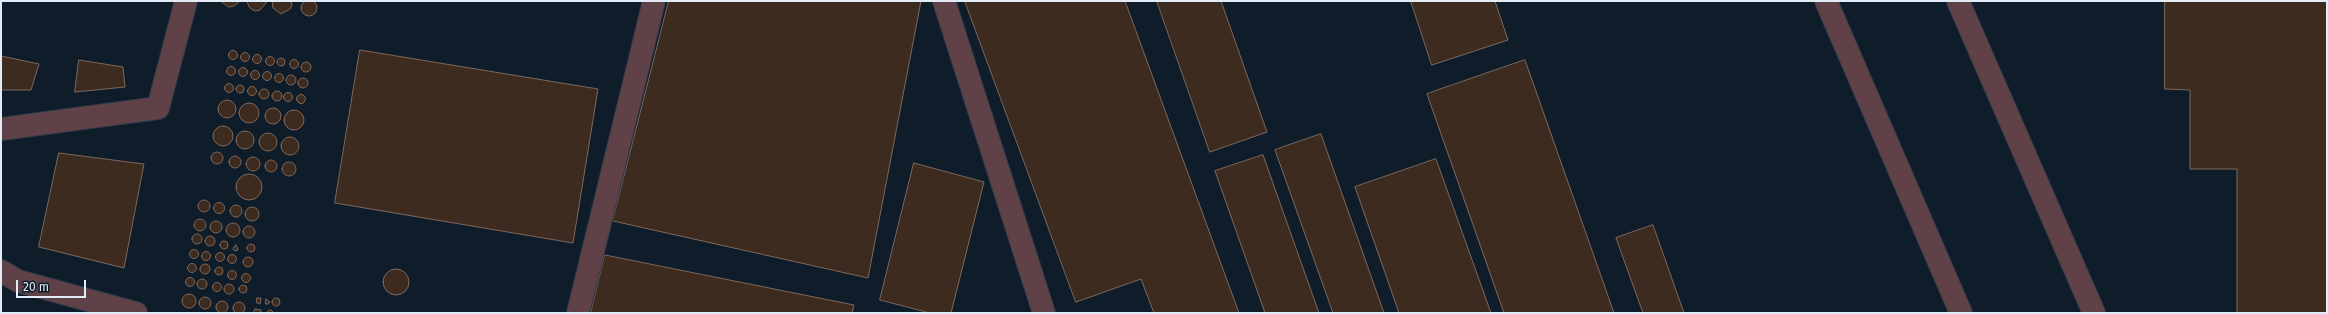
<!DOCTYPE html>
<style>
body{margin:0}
#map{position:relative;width:2328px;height:314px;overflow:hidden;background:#0f1d2b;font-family:"Fira Sans",sans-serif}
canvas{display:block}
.frame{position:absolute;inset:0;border:2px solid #e2ecf6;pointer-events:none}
.scale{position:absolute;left:16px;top:280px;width:70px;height:18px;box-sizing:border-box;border:2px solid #e2ecf6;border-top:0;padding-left:5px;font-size:12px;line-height:14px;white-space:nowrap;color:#e2ecf6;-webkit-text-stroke:3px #0f1d2b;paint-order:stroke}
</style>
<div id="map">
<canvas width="2328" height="314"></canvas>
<div class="frame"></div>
<div class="scale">20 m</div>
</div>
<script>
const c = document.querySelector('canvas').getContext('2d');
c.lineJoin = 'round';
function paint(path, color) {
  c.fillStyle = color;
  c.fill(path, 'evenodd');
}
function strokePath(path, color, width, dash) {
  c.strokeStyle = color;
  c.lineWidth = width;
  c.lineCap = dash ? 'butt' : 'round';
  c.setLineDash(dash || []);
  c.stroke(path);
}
const building = new Path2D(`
 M301 8a8 8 0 1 1 16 0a8 8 0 1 1-16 0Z
 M221 1H240L234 6 229 7Z
 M247 1H266V3L260 10 255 11 250 8Z
 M273 1H291L292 5 290 9 281 14 273 8Z
 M669 1H921L868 278 613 221Z
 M965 1H1125L1239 313H1154L1141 279 1076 302Z
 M1157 1H1221L1267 132 1210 152Z
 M1411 1H1495L1508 40 1432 65Z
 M2165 1H2327V313H2237V169H2190V90L2165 89Z
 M360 50 598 89 573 243 335 203Z
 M228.5 55a4.5 4.5 0 1 1 9 0a4.5 4.5 0 1 1-9 0Z
 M240.5 57a4.5 4.5 0 1 1 9 0a4.5 4.5 0 1 1-9 0Z
 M252.5 59a4.5 4.5 0 1 1 9 0a4.5 4.5 0 1 1-9 0Z
 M1 56 39 64 31 90H1Z
 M265.5 61a4.5 4.5 0 1 1 9 0a4.5 4.5 0 1 1-9 0Z
 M277 62a4 4 0 1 1 8 0a4 4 0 1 1-8 0Z
 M289.5 64a4.5 4.5 0 1 1 9 0a4.5 4.5 0 1 1-9 0Z
 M79 60 123 67 125 87 75 92Z
 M1525 60 1614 313H1504L1427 94Z
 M301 67a5 5 0 1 1 10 0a5 5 0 1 1-10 0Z
 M226.5 71a4.5 4.5 0 1 1 9 0a4.5 4.5 0 1 1-9 0Z
 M238.5 72a4.5 4.5 0 1 1 9 0a4.5 4.5 0 1 1-9 0Z
 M250.5 75a4.5 4.5 0 1 1 9 0a4.5 4.5 0 1 1-9 0Z
 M262.5 76a4.5 4.5 0 1 1 9 0a4.5 4.5 0 1 1-9 0Z
 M274.5 78a4.5 4.5 0 1 1 9 0a4.5 4.5 0 1 1-9 0Z
 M286 80a5 5 0 1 1 10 0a5 5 0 1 1-10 0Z
 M298 83a5 5 0 1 1 10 0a5 5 0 1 1-10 0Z
 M224.5 88a4.5 4.5 0 1 1 9 0a4.5 4.5 0 1 1-9 0Z
 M236 89a4 4 0 1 1 8 0a4 4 0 1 1-8 0Z
 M247.5 91a4.5 4.5 0 1 1 9 0a4.5 4.5 0 1 1-9 0Z
 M259 94a5 5 0 1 1 10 0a5 5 0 1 1-10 0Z
 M272 96a5 5 0 1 1 10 0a5 5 0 1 1-10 0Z
 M283.5 97a4.5 4.5 0 1 1 9 0a4.5 4.5 0 1 1-9 0Z
 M296.5 99a4.5 4.5 0 1 1 9 0a4.5 4.5 0 1 1-9 0Z
 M218 109a9 9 0 1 1 18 0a9 9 0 1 1-18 0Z
 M239 113a10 10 0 1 1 20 0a10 10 0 1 1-20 0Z
 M265 116a8 8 0 1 1 16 0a8 8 0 1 1-16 0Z
 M284 120a10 10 0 1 1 20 0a10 10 0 1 1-20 0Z
 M213 136a10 10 0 1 1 20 0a10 10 0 1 1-20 0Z
 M236 140a9 9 0 1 1 18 0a9 9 0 1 1-18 0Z
 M259 142a9 9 0 1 1 18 0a9 9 0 1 1-18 0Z
 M1321 134 1384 313H1333L1275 150Z
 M281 146a9 9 0 1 1 18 0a9 9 0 1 1-18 0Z
 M211 158a6 6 0 1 1 12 0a6 6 0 1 1-12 0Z
 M59 153 144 164 124 268 39 247Z
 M1263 155 1319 313H1265L1215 171Z
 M229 162a6 6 0 1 1 12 0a6 6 0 1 1-12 0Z
 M246 164a7 7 0 1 1 14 0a7 7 0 1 1-14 0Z
 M1436 159 1491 313H1399L1355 187Z
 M265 166a6 6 0 1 1 12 0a6 6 0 1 1-12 0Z
 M282 169a7 7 0 1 1 14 0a7 7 0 1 1-14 0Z
 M914 163 984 182 951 313H930L880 300Z
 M236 187a13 13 0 1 1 26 0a13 13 0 1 1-26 0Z
 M198 206a6 6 0 1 1 12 0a6 6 0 1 1-12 0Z
 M213.5 208a5.5 5.5 0 1 1 11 0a5.5 5.5 0 1 1-11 0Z
 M230 211a6 6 0 1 1 12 0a6 6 0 1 1-12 0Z
 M245 214a7 7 0 1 1 14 0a7 7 0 1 1-14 0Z
 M194 225a6 6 0 1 1 12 0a6 6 0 1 1-12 0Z
 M210 227a6 6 0 1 1 12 0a6 6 0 1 1-12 0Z
 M226 230a7 7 0 1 1 14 0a7 7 0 1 1-14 0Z
 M1653 225 1684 313H1643L1616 238Z
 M243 232a6 6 0 1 1 12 0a6 6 0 1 1-12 0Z
 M192 239a5 5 0 1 1 10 0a5 5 0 1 1-10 0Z
 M205 241a5 5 0 1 1 10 0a5 5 0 1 1-10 0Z
 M220 245a4 4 0 1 1 8 0a4 4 0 1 1-8 0Z
 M247 248a4 4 0 1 1 8 0a4 4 0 1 1-8 0Z
 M236 245 238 250 235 251 233 249Z
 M189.5 254a4.5 4.5 0 1 1 9 0a4.5 4.5 0 1 1-9 0Z
 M201.5 256a4.5 4.5 0 1 1 9 0a4.5 4.5 0 1 1-9 0Z
 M215.5 257a4.5 4.5 0 1 1 9 0a4.5 4.5 0 1 1-9 0Z
 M227.5 259a4.5 4.5 0 1 1 9 0a4.5 4.5 0 1 1-9 0Z
 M605 255 854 305 852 313H591Z
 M243 262a5 5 0 1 1 10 0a5 5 0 1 1-10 0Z
 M187.5 268a4.5 4.5 0 1 1 9 0a4.5 4.5 0 1 1-9 0Z
 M200 269a5 5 0 1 1 10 0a5 5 0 1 1-10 0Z
 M215 271a4 4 0 1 1 8 0a4 4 0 1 1-8 0Z
 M383 282a13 13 0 1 1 26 0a13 13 0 1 1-26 0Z
 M227.5 275a4.5 4.5 0 1 1 9 0a4.5 4.5 0 1 1-9 0Z
 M241.5 278a4.5 4.5 0 1 1 9 0a4.5 4.5 0 1 1-9 0Z
 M185.5 282a4.5 4.5 0 1 1 9 0a4.5 4.5 0 1 1-9 0Z
 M197 284a5 5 0 1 1 10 0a5 5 0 1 1-10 0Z
 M212.5 287a4.5 4.5 0 1 1 9 0a4.5 4.5 0 1 1-9 0Z
 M224 289a5 5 0 1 1 10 0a5 5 0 1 1-10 0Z
 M239 289a4 4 0 1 1 8 0a4 4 0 1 1-8 0Z
 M182 301a7 7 0 1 1 14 0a7 7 0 1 1-14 0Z
 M199 303a6 6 0 1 1 12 0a6 6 0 1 1-12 0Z
 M272 302a4 4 0 1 1 8 0a4 4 0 1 1-8 0Z
 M257 298H261L260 304 257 303Z
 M266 299 270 302 268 304H266Z
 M216 307a6 6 0 1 1 12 0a6 6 0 1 1-12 0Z
 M233 308a6 6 0 1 1 12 0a6 6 0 1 1-12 0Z
 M255 309 261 310V313H254Z
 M271 310 274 313H266L268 311Z`);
paint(building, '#3e2b20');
strokePath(building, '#7e685b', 1);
const minor = new Path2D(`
 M944 1 1044 313
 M1826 1 1961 313
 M1958 1 2094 313
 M1 129 158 108 186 1
 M1 271 18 281 136 313
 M578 313 654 1`);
strokePath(minor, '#2d3a47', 24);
strokePath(minor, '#614148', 22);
</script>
